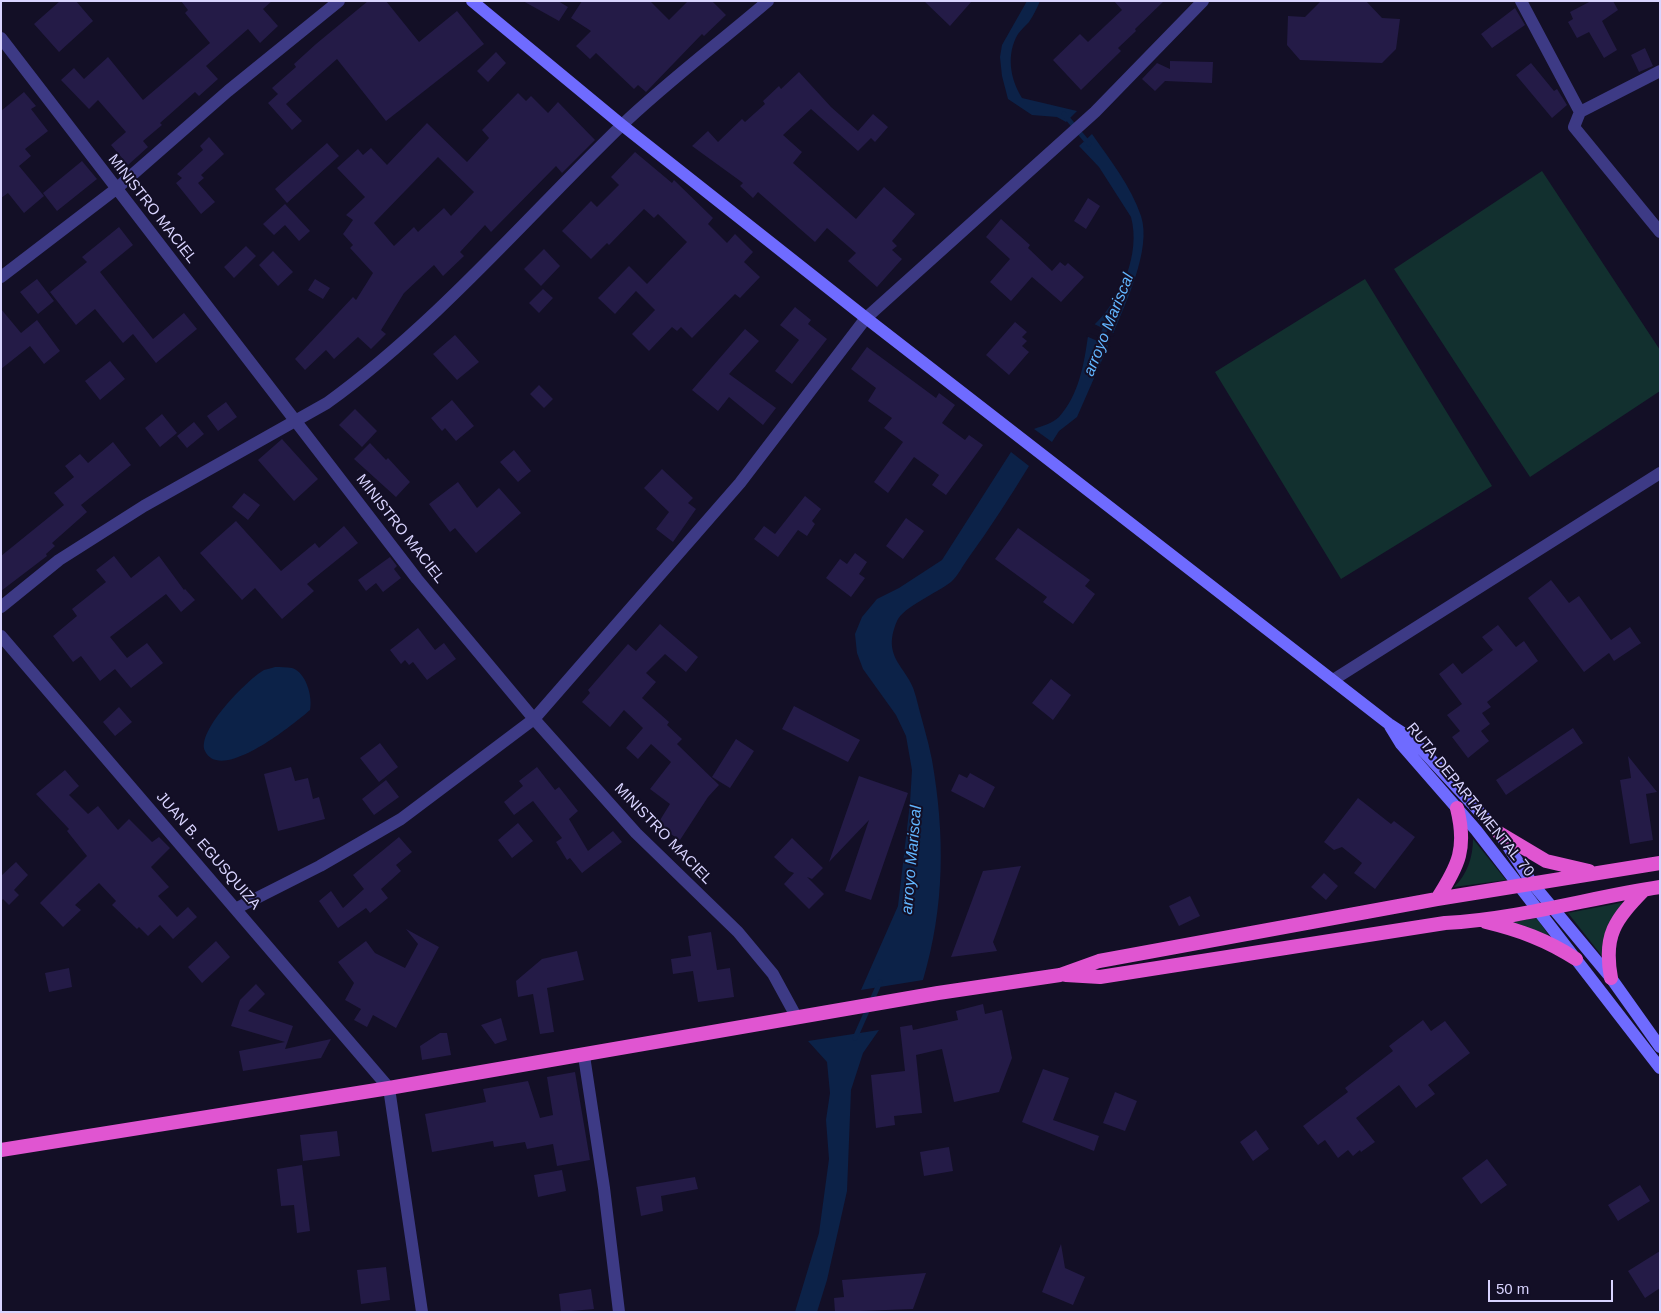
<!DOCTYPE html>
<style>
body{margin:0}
#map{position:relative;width:1661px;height:1313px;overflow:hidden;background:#130f26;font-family:Helvetica,sans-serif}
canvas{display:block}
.frame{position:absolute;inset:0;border:2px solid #d9d4ff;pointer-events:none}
.scale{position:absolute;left:1488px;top:1280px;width:125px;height:22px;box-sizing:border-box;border:2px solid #d9d4ff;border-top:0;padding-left:6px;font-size:15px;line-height:18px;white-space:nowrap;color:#d9d4ff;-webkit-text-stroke:4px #130f26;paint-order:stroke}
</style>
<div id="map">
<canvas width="1661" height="1313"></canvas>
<div class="frame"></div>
<div class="scale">50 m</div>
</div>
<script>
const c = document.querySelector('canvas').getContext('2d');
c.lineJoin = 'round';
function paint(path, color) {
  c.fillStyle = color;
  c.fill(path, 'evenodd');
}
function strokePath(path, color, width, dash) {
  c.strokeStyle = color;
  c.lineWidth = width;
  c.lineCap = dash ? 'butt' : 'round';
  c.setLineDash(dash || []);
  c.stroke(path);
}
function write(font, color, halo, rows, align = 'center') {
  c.font = font + ' Helvetica,sans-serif';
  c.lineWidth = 4;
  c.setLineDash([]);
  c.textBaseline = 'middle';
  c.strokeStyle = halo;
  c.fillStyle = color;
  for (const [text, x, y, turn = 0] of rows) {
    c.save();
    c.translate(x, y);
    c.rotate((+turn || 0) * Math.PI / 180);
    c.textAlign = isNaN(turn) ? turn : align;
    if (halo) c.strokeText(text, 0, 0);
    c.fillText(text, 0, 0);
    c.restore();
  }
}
paint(new Path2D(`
 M1542 171 1660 350V391L1530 477 1394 269Z
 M1365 279 1492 486 1341 579 1215 372Z
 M1473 839 1506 880 1454 887C1467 875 1473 857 1473 839Z
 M1625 902 1606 937 1602 956 1568 913Z
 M1537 918 1551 939 1510 922Z`), '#12302f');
paint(new Path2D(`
 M1027 1H1040C1037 8 1033 16 1029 22 1025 26 1021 30 1018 34 1006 54 1010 79 1022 98L1077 111 1066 122 1057 117 1032 115 1008 99 1002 76 1000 57 1002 45Z
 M1092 134C1110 160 1131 186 1141 216 1152 249 1125 304 1113 334L1094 325C1121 299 1141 254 1131 217L1099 167 1079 146Z
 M1088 336 1109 344 1077 417 1059 431 1052 442 1034 429C1042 426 1053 423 1059 417 1079 395 1084 364 1088 336Z
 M1011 452 1029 466C1010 497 990 528 969 557 963 565 958 576 951 582 937 593 903 607 897 621 880 660 910 667 916 697 921 718 928 739 932 760 945 835 945 906 923 980L861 990 898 906 910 803 912 770 906 736 896 715 863 669 857 653 855 634 862 617 877 599 899 588 942 560Z
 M275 667C280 667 287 667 292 668 306 672 313 697 310 710 295 723 221 784 205 751 196 731 248 679 264 670 268 669 272 668 275 667Z
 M879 1030 863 1053 851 1090 847 1191 827 1280 817 1312H795L819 1233 829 1159 826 1120 830 1093 827 1062 808 1041Z`), '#0c2248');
paint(new Path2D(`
 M1092 323 1115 334V335L1112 337 1092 327Z
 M1089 333 1111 342V347L1086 336Z`), '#130f26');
strokePath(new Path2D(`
 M1064 114 1089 144
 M1097 347 1107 325
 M855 1038 880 982`), '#0c2248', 5);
paint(new Path2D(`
 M60 1H76L93 21 59 52 34 24Z
 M181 1H272L263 9 278 26 260 43 248 29 206 66 218 79 199 96 195 92 160 123 162 125 143 141 148 147 128 165 111 145 126 132 98 100 89 109 61 80 74 68 84 79 108 57 143 100 210 43 185 13 188 10Z
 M368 1H386L419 42 457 11 484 44 386 121 337 59 286 104 302 121 292 130 268 103 278 94 272 88 296 67 294 64 316 44Z
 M523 1H558L568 7 559 21Z
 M582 1H650L669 20 688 1H712L726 15 704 36 702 34 646 92 638 85 634 89 596 53 590 59 576 46 591 31 571 18Z
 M924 1H972L950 26Z
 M1114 1H1164L1135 29 1136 31 1118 48 1121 51 1081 90 1053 60 1080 34 1088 42 1122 10Z
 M1321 1H1366L1382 18 1400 19 1396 49 1382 63 1300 60 1287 45 1288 16 1305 17Z
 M1591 1H1613L1618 10 1602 21 1617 50 1604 58 1589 32 1577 38 1568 22 1573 19 1570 12Z
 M1515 8 1525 25 1492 48 1481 34Z
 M1645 48 1653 66 1639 72 1631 55Z
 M496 52 506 63 488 82 477 71Z
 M1170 61 1213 62 1212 83 1165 81 1155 91 1142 79 1157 63 1170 69Z
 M1531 63 1554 91 1557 89 1567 105 1552 118 1516 75Z
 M799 72 831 107 858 131 873 114 888 127 875 142 871 138 858 151 811 109 783 135 802 152 793 163 856 219 884 187 915 214 892 241 897 246 892 250 902 259 877 287 848 261 856 253 827 228 815 242 758 192 753 198 740 186 743 183 692 146 708 131 718 142 742 119 745 122 765 104 763 101 779 86 781 89Z
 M24 92 36 106 31 109 48 131 25 149 31 156 19 166 44 196 24 213 8 193 1 198V111Z
 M518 93 526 101 531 96 548 113 558 102 595 140 562 173 556 166 491 232 485 225 460 252 464 256 443 276 434 265 404 293 381 330 386 334 371 349 358 337 334 359 326 350 305 370 295 359 353 297 356 300 373 273 350 248 353 245 343 234 353 220 346 215 365 197 337 168 358 149 363 155 371 148 387 165 427 123 467 162 489 138 482 130ZM438 157 474 192 451 216 444 208 418 232 414 227 394 246 374 223Z
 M209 137 224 154 201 175 204 178 198 183 215 202 201 214 176 183 182 178 177 174 203 150 200 146Z
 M327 143 339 156 287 203 275 189Z
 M635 152 672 183 674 180 713 218 708 224 727 243 735 234 753 252 744 262 760 277 740 298 735 294 692 338 681 327 677 331 672 327 649 351 632 334 655 310 636 291 615 314 598 298 629 266 647 284 687 242 658 214 654 218 644 209 609 245 607 243 591 259 562 231 591 201 597 207 619 185 611 177Z
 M82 161 97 179 57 211 43 193Z
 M1088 198 1100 206 1086 229 1074 221Z
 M285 204 310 231 299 241 285 225 274 235 263 224Z
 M1001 219 1030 245 1028 248 1052 271 1060 262 1065 266 1068 263 1084 277 1061 302 1032 277 1011 301 990 282 1010 259 986 237Z
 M119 227 133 245 100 272 153 339 184 313 197 329 156 363 133 334 123 343 95 309 76 325 50 292 87 262 82 257Z
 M246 246 256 256 234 278 224 267Z
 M544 249 560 266 541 286 524 269Z
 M273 251 293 272 278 286 259 265Z
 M37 279 54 301 38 314 20 292Z
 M315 279 330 288 323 299 308 290Z
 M543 289 553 298 539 313 529 303Z
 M795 307 811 320 808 324 827 339 792 384 775 371 799 340 780 325Z
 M1 309 21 333 37 320 60 351 44 364 30 346 1 369Z
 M1015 322 1027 332 1022 337 1027 341 1022 346 1029 352 1009 375 986 355Z
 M745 329 759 341 729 374 776 408 763 425 729 397 718 411 692 390Z
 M455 335 479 362 457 380 433 354Z
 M867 347 936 398 939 393 955 405 942 423 965 440 969 435 983 445 946 495 932 485 939 475 914 457 888 493 874 482 903 442 884 428 892 418 868 401 876 388 851 369Z
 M110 361 125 379 100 400 85 381Z
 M539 385 553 399 544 408 530 394Z
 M452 400 474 426 456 441 445 428 442 431 431 418Z
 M226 402 237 417 218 431 207 416Z
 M355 409 377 431 362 447 339 425Z
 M162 414 177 433 160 447 145 428Z
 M194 422 204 434 187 448 177 436Z
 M282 439 318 479 294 501 258 460Z
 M113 442 131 465 81 505 87 512 52 543 55 546 46 554 47 556 1 591V556L64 505 54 493 74 477 65 466 80 454 88 463Z
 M370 443 386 460 388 458 410 482 396 497 354 459Z
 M514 450 531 471 518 482 500 462Z
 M662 469 693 498 688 503 696 509 673 542 656 529 669 512 644 488Z
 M458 482 477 508 499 488 521 513 476 553 455 528 450 532 429 504Z
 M244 493 260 505 248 520 232 507Z
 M805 496 821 509 812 521 815 524 807 536 798 530 778 557 754 539 764 526 775 534Z
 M906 518 924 531 903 559 886 546Z
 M236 521 281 571 315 543 319 548 344 526 358 543 307 584 314 591 282 619 255 588 242 600 200 553Z
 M1018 528 1090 580 1085 586 1095 594 1073 624 1043 602 1047 597 995 559Z
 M855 553 867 562 859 574 865 578 851 597 826 578 840 559 847 564Z
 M114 556 131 578 159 556 184 590 185 589 195 600 181 612 166 594 110 637 127 658 147 643 163 663 131 688 115 669 100 681 81 656 73 662 53 636 77 616 72 609 106 582 96 570Z
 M390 557 397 566 394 569 401 578 383 592 376 583 366 591 358 580Z
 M1551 580 1569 603 1579 596 1611 640 1630 627 1641 643 1614 661 1609 653 1584 672 1528 598Z
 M660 624 698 657 686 672 665 654 646 673 656 682 642 698 669 722 667 725 682 739 677 744 719 785 708 797 680 840 657 825 670 804 650 789 671 762 651 744 638 759 626 748 643 728 624 710 610 727 582 702 590 693 588 690 628 644 636 651Z
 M1498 625 1516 647 1524 641 1538 661 1487 702 1491 707 1482 713 1490 724 1481 731 1489 741 1468 758 1452 737 1460 731 1447 715 1462 704 1439 674 1453 663 1462 674 1493 650 1482 637Z
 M418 628 435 650 444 643 456 659 427 680 413 662 409 665 405 660 401 664 390 650Z
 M1051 679 1071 695 1053 720 1032 703Z
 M794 706 860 740 848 762 782 729Z
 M119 707 132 722 115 736 103 722Z
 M1573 728 1583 743 1506 795 1496 780Z
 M736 739 754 751 730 788 712 777Z
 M380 743 398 767 379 782 360 758Z
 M1628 756 1657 792 1646 794 1653 840 1630 844 1620 780 1631 778Z
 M291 767 295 781 308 778 313 799 319 797 325 819 278 831 264 774Z
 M537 767 555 790 559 787 578 811 569 819 588 851 613 831 622 842 582 873 570 858 567 860 556 842 562 838 533 801 514 815 504 802 523 786 519 781Z
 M65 770 79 786 69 795 88 814 98 806 118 830 129 819 152 842 159 837 170 848 151 867 169 887 158 896 177 917 188 907 197 917 173 939 160 925 148 936 139 927 137 929 112 905 116 901 99 883 75 905 81 910 63 927 40 903 87 856 67 831 69 829 36 794Z
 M970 773 995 787 984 808 951 791 959 774 967 778Z
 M859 776 908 793 871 900 845 891 869 820 829 862Z
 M386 780 399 797 374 815 362 799Z
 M1358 798 1391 824 1394 821 1415 837 1375 889 1354 873 1362 863 1342 847 1334 850 1324 842Z
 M518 823 533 841 512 858 498 840Z
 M399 837 412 852 396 865 401 871 381 889 388 898 370 913 366 908 338 928 319 901 331 891 343 908 364 889 353 875Z
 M792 838 823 868 812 879 807 877 824 894 809 909 784 884 794 873 789 871 774 857Z
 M16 862 28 875 14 890 19 895 9 905 3 899 1 901V876Z
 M1021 866 993 942 997 951 951 957 983 871Z
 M1324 873 1338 886 1326 900 1311 887Z
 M1190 896 1200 916 1179 926 1169 906Z
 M406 929 439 947 396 1028 373 1015 367 1027 354 1020 361 1009 345 1000 354 983 338 962 366 941 375 953 405 968 418 944Z
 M711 932 717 970 730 968 734 997 698 1002 693 971 673 974 671 959 691 956 688 936Z
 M216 941 230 957 202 983 188 967Z
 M577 951 584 980 547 988 554 1032 540 1034 533 994 518 997 516 981 542 959Z
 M69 968 72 987 49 992 45 973Z
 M256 984 265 994 248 1011 293 1026 285 1049 331 1039 321 1058 243 1071 239 1051 285 1042 231 1026 240 1000Z
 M983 1004 985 1014 1002 1010 1012 1058 999 1092 954 1102 942 1049 916 1055 922 1113 894 1116 895 1125 876 1128 871 1075 905 1071 900 1027 912 1025 913 1030 958 1020 956 1011Z
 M501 1018 507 1040 495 1044 481 1025Z
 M1423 1020 1431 1031 1445 1021 1470 1053 1428 1085 1435 1094 1416 1108 1399 1085 1356 1118 1375 1142 1361 1152 1360 1150 1353 1156 1348 1150 1338 1158 1325 1140 1318 1145 1303 1126 1348 1092 1345 1088 1393 1051 1389 1046Z
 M440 1033H447L451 1055 422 1060 420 1046Z
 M1043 1069 1069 1078 1053 1120 1099 1136 1094 1151 1022 1122Z
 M575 1072 590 1160 557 1166 553 1144 527 1149 525 1142 494 1147 493 1141 432 1152 425 1114 486 1102 483 1089 528 1081 540 1118 553 1115 547 1077Z
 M1115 1092 1137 1101 1125 1131 1103 1123Z
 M1256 1130 1269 1149 1253 1161 1240 1142Z
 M337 1131 340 1156 303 1161 300 1135Z
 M949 1147 953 1171 924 1176 920 1152Z
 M1487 1159 1507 1185 1481 1204 1462 1178Z
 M302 1165 310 1231 297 1233 294 1205 281 1206 277 1169Z
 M562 1170 566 1191 538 1197 534 1175Z
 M695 1177 698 1189 661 1196 663 1211 641 1216 636 1187Z
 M1640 1185 1650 1201 1618 1221 1608 1205Z
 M1061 1244 1065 1268 1085 1277 1073 1305 1042 1292Z
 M1660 1251V1288L1645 1298 1628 1271Z
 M386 1267 390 1300 361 1304 357 1270Z
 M926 1273 913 1309 835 1312 834 1298 844 1297 842 1280Z
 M591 1289 594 1309 561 1312 559 1294Z`), '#241b47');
strokePath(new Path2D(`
 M1521 1 1580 112
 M1 38 417 579 534 719 636 833 738 932 773 974 797 1018
 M1660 71 1580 112 1574 127 1660 232
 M1 277 116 189 228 91 339 1
 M1 607 59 560 144 506 327 403C436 324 524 220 621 126 667 82 719 43 768 1
 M1 636 389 1088 422 1312
 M1333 680 1660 473
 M237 908 320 866 401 819 534 719 740 483 866 318 1095 112 1203 1
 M584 1056 604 1188 619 1312`), '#3d3a85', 12);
strokePath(new Path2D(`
 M472 1 622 125 866 318 1389 724 1412 739 1499 833 1532 883 1611 978 1660 1047
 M1390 726 1401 744 1476 830 1660 1068`), '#6f6bff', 12);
strokePath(new Path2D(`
 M1499 833 1546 861 1589 871
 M1437 899C1459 865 1467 848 1457 808
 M1486 922C1519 930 1547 940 1576 959
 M1066 975 1100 977 1445 923C1518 919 1588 898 1660 887
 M1611 978C1603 935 1615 920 1644 890
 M1 1150 389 1088 938 993 1060 975 1099 961 1437 899 1660 863`), '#e055d1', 14);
write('15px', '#d9d4ff', '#130f26', [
 ["MINISTRO MACIEL",152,209,52],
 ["MINISTRO MACIEL",400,529,52],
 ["RUTA DEPARTAMENTAL 70",1470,800,51],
 ["MINISTRO MACIEL",663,834,46],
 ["JUAN B. EGUSQUIZA",208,851,49]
]);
write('italic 16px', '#62b6ff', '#130f26', [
 ["arroyo Mariscal",1109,325,-68],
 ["arroyo Mariscal",912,860,-85]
]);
</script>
